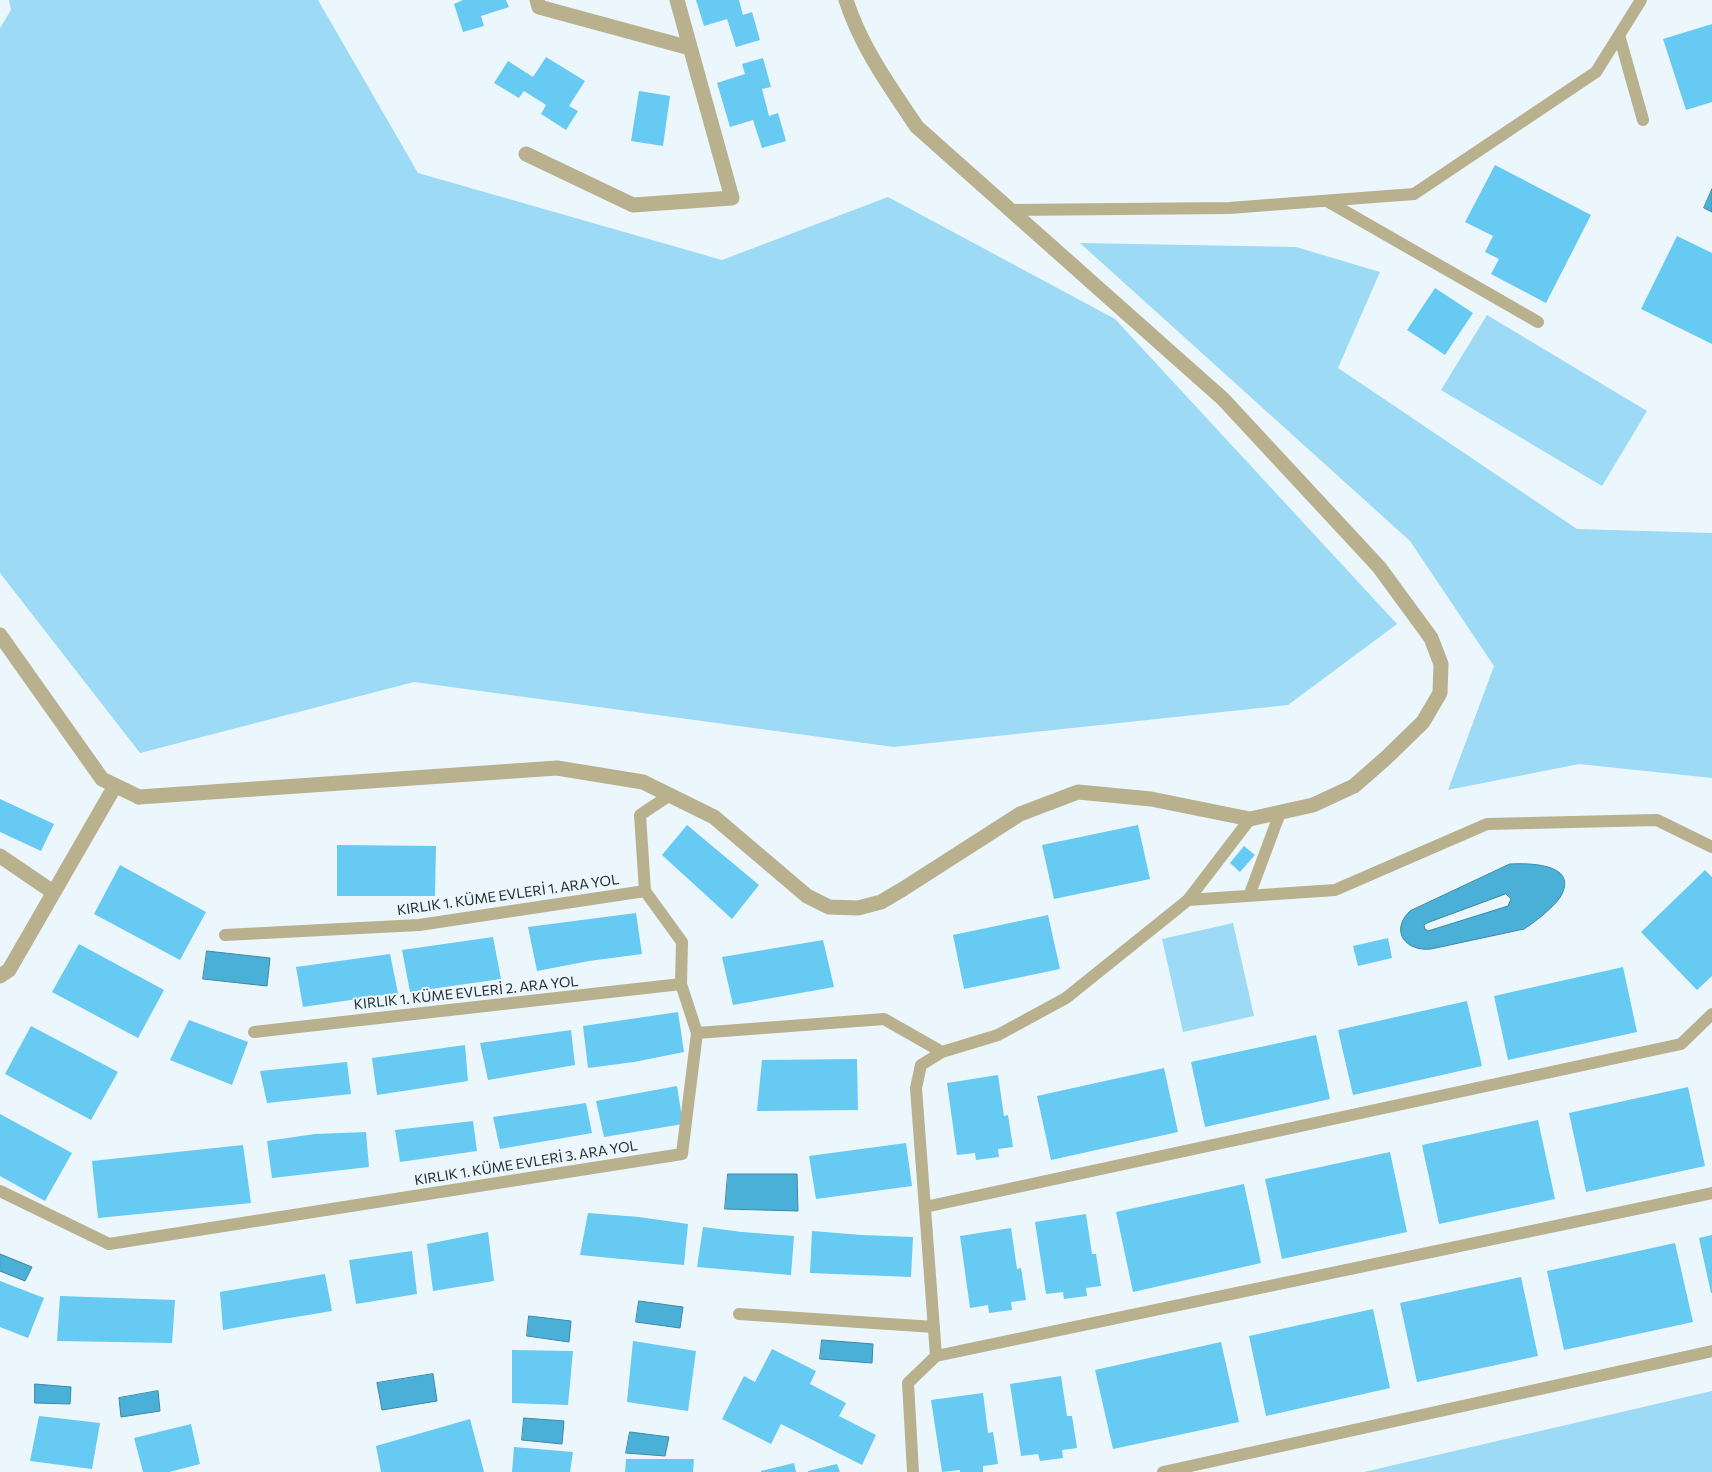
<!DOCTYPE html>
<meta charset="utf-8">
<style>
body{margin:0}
canvas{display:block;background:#ebf7fc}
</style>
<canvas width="1712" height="1472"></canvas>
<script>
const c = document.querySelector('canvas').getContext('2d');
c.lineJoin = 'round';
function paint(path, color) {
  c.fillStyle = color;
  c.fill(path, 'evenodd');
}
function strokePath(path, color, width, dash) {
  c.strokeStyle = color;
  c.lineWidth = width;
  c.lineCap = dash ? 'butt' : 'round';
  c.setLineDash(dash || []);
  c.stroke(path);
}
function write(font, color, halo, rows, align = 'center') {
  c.font = font + ' Commissioner,sans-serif';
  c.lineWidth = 4;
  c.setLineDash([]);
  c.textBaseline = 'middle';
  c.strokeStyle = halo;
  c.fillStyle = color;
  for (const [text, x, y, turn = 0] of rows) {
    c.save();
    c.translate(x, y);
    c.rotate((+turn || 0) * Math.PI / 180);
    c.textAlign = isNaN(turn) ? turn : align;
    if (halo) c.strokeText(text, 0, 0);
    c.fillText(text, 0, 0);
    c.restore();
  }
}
paint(new Path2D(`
 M9 0H318L418 173 722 260 888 197 1115 319 1397 624 1288 705 894 747 414 682 140 753 0 573V28L11 10Z
 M1080 243 1296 247 1380 272 1338 368 1577 529 1712 533V778L1579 764 1448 790 1494 666 1410 541Z
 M1487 315 1647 411 1602 486 1441 390Z
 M1233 923 1254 1016 1183 1032 1162 939Z
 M1712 1391V1472H1364Z`), '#9cdaf6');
const water = new Path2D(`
 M1712 189V212L1704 208Z
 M1510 864C1527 863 1577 863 1562 894 1557 905 1535 922 1524 929L1431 949C1406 952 1389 931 1410 911ZM1506 894 1511 899 1508 906 1428 931 1425 929 1424 925 1427 923Z
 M207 951 270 958 267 986 203 979Z
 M728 1174H797L798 1211 725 1209Z
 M0 1254 32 1267 25 1281 0 1271Z
 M639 1301 683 1307 680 1328 636 1322Z
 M529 1316 571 1321 569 1342 527 1336Z
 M822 1340 873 1344 872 1363 820 1359Z
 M433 1374 437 1401 382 1410 377 1383Z
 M35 1384 71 1387 70 1404 35 1403Z
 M158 1391 160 1411 121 1417 119 1398Z
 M524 1418 564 1421 562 1444 522 1440Z
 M630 1432 669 1437 665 1456 626 1453Z`);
paint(water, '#4bb0d7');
strokePath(water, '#3e88a5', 1);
paint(new Path2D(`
 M463 0H506L509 7 481 16 484 26 463 32 454 4Z
 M696 0H739L743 15 752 12 760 40 736 47 727 19 704 26Z
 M1712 24V102L1686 110 1663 39Z
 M546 57 585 81 569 106 578 111 566 130 541 114 546 105 524 91 519 98 494 83 508 61 533 77Z
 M763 58 771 87 762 89 769 116 778 113 786 141 762 148 753 120 730 127 717 83 745 74 742 64Z
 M639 91 670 96 663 146 631 141Z
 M1495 165 1591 215 1546 303 1491 274 1499 259 1485 252 1493 236 1465 222Z
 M1677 236 1712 253V344L1641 309Z
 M1435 288 1473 313 1445 355 1407 330Z
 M0 799 54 824 41 851 0 832Z
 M687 825 759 885 732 919 662 855Z
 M1138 825 1150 879 1054 899 1042 845Z
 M337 845 436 846 435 896H337Z
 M1244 846 1255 855 1240 872 1230 863Z
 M120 865 206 912 180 960 94 914Z
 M1705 870 1712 877V976L1697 990 1641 932Z
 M636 913 642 954 589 961 537 971 528 927Z
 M1048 915 1060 969 964 989 953 935Z
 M493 937 501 979 410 992 402 950Z
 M1388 938 1392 958 1358 966 1353 946Z
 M823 940 834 987 733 1005 722 957Z
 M79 944 164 990 138 1038 52 992Z
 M390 954 398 993 303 1007 296 967Z
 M1623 967 1637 1032 1508 1060 1494 996Z
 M1467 1001 1482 1066 1353 1095 1338 1030Z
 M678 1012 684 1052 634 1062 588 1068 583 1026Z
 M189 1020 248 1042 232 1085 170 1060Z
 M31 1026 118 1072 91 1120 5 1074Z
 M571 1030 575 1065 488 1080 480 1043Z
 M1316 1035 1330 1099 1205 1127 1191 1062Z
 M465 1045 468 1081 377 1095 372 1058Z
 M857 1059 858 1110 757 1111 762 1060Z
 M347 1062 351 1094 267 1103 260 1071Z
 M1164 1068 1178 1132 1051 1160 1037 1096Z
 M998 1075 1004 1116 1008 1115 1013 1147 998 1149 999 1157 976 1160 975 1153 957 1155 947 1083Z
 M677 1086 683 1124 604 1137 596 1101Z
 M1688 1087 1705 1166 1586 1192 1569 1113Z
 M586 1103 592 1133 500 1149 493 1117Z
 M0 1114 72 1153 45 1201 0 1176Z
 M1538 1120 1555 1199 1439 1224 1422 1145Z
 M473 1121 477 1151 400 1162 395 1130Z
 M366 1132 369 1167 272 1178 267 1141 315 1134Z
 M906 1143 912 1186 816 1199 809 1156Z
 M243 1145 251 1203 98 1218 92 1161Z
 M1390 1152 1407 1232 1282 1259 1265 1179Z
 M1244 1184 1261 1263 1133 1292 1116 1212Z
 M588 1213 639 1217 688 1224 684 1265 580 1255Z
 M1086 1214 1092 1254H1096L1101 1286 1086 1288 1087 1296 1064 1299 1063 1292 1046 1294 1035 1222Z
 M703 1227 742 1232 794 1236 791 1275 697 1267Z
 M1011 1228 1017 1269 1021 1268 1026 1300 1011 1302 1012 1310 989 1313 988 1305 970 1308 960 1236Z
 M812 1231 862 1235 913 1237 911 1277 810 1273Z
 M488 1232 494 1281 433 1291 427 1244Z
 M1712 1235V1293H1711L1699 1238Z
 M1675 1243 1693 1322 1564 1350 1547 1271Z
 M412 1251 417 1294 356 1304 349 1260Z
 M325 1274 332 1311 271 1321 223 1330 220 1292Z
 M1521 1277 1538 1356 1417 1382 1400 1303Z
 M0 1281 44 1298 28 1338 0 1327Z
 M60 1296 175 1300 172 1343 57 1341Z
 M1373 1309 1390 1388 1266 1416 1249 1336Z
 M633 1341 696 1351 688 1411 627 1402Z
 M1221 1342 1239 1422 1113 1449 1095 1370Z
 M772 1349 816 1371 810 1384 846 1403 839 1416 876 1435 862 1465 781 1424 771 1444 722 1419 744 1376 755 1382Z
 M512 1350 573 1351 568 1405 512 1403Z
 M1061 1376 1067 1416H1072L1077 1448 1062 1450 1063 1458 1040 1461 1038 1454 1021 1456 1010 1384Z
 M983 1393 988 1433 993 1432 998 1464 983 1466V1472H960V1470L942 1472 931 1400Z
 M39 1416 100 1423 92 1469 30 1461Z
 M470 1419 484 1472H381L376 1446Z
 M191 1424 200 1464 169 1472H143L134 1438Z
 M514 1447 573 1452 570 1472H512Z
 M626 1459H694L693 1472H625Z
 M794 1463 796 1472H761V1471Z
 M837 1464 840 1472H808V1471Z`), '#67caf2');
strokePath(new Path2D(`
 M1619 35 1643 120
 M1327 201 1538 322
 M1011 210 1229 208 1414 194 1596 72 1641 0
 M1249 896 1280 813
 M1188 900 1250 819
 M225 935 419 925 645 891
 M254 1032 681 984
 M697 1033 884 1019 942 1052
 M0 1191 109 1244 682 1154 697 1033 681 984 682 942 645 891 640 815 670 795
 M925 1207 1681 1044 1712 1014
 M739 1314 934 1327
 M936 1356 1712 1193
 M913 1472 908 1383 936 1356 916 1088 921 1065 942 1052 998 1035 1066 998 1188 900 1335 890 1487 824 1657 820 1712 847
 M1163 1472 1712 1351`), '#b9b08d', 12);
strokePath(new Path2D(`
 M537 0 539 7 690 48
 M526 154 633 205 732 198 677 0
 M0 635 102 779 139 797
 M0 856 53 892
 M0 976 9 970 115 786`), '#b9b08d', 15);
strokePath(new Path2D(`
 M139 797 557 768 643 782 714 817 807 896 829 907 858 908 881 902 903 889 1020 814 1078 792 1151 799 1250 819 1313 805 1354 786 1386 758 1423 722 1440 693 1441 664 1431 638 1379 567 1223 399 917 127C890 87 861 47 846 0`), '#b9b08d', 15);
write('14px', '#1f2a2f', '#ebf7fc', [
 ["KIRLIK 1. KÜME EVLERİ 1. ARA YOL",508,895,-8],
 ["KIRLIK 1. KÜME EVLERİ 2. ARA YOL",466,993,-6],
 ["KIRLIK 1. KÜME EVLERİ 3. ARA YOL",526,1163,-9]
]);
</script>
